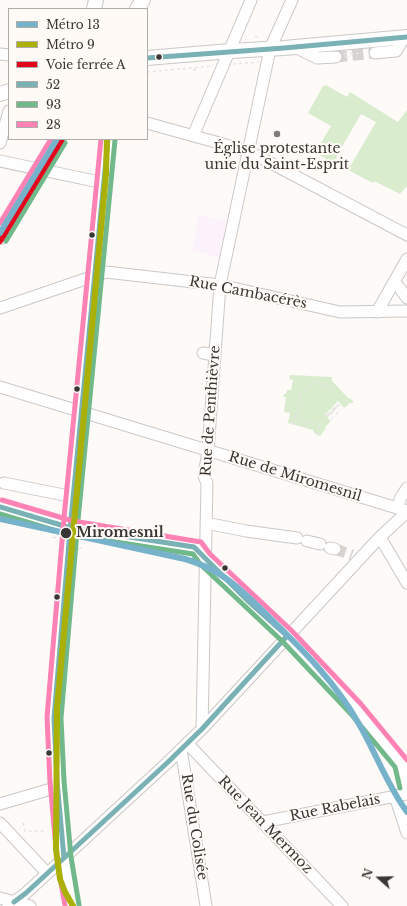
<!DOCTYPE html>
<meta charset="utf-8">
<style>
body{margin:0}
#map{position:relative;width:407px;height:906px;overflow:hidden;background:#fdfaf8;font-family:"Libre Baskerville",serif}
canvas{display:block}
.legend{position:absolute;left:8px;top:8px;width:140px;height:132px;box-sizing:border-box;background:#fffaf6;border:1px solid #b0aca9;margin:0;padding:5px 7px;list-style:none;font-size:12px;color:#393735}
.legend li{display:flex;align-items:center;gap:8px;height:20px}
.legend b{width:20px;border:1px solid #b0aca9}
.north{position:absolute;left:359px;top:858px;width:40px;height:40px;-webkit-text-stroke:3px #fffaf6;paint-order:stroke;rotate:290deg;font-size:11px;font-weight:700;line-height:16px;text-align:center;color:#393735}
.north::after{content:'';display:block;margin:auto;width:14px;height:18px;background:#393735;clip-path:polygon(50% 0,100% 100%,50% 72%,0 100%)}
</style>
<div id="map">
<canvas width="407" height="906"></canvas>
<ul class="legend">
<li><b style="height:5px;background:#77b2cb"></b>Métro 13</li>
<li><b style="height:5px;background:#aab005"></b>Métro 9</li>
<li><b style="height:5px;background:#e3051c"></b>Voie ferrée A</li>
<li><b style="height:5px;background:#7ab1b4"></b>52</li>
<li><b style="height:5px;background:#71b88b"></b>93</li>
<li><b style="height:5px;background:#ff82b4"></b>28</li>
</ul>
<div class="north">N</div>
</div>
<script>
const c = document.querySelector('canvas').getContext('2d');
c.lineJoin = 'round';
function paint(path, color) {
  c.fillStyle = color;
  c.fill(path, 'evenodd');
}
function strokePath(path, color, width, dash) {
  c.strokeStyle = color;
  c.lineWidth = width;
  c.lineCap = dash ? 'butt' : 'round';
  c.setLineDash(dash || []);
  c.stroke(path);
}
function write(font, color, halo, rows, align = 'center') {
  c.font = font + ' "Libre Baskerville",serif';
  c.lineWidth = 4;
  c.setLineDash([]);
  c.textBaseline = 'middle';
  c.strokeStyle = halo;
  c.fillStyle = color;
  for (const [text, x, y, turn = 0] of rows) {
    c.save();
    c.translate(x, y);
    c.rotate((+turn || 0) * Math.PI / 180);
    c.textAlign = isNaN(turn) ? turn : align;
    if (halo) c.strokeText(text, 0, 0);
    c.fillText(text, 0, 0);
    c.restore();
  }
}
paint(new Path2D(`
 M198 215 227 221 219 257 192 251Z`), '#fcf2fb');
paint(new Path2D(`
 M326 85 347 97 350 92 398 122 407 110V186L400 194 374 181 373 183 346 169 349 165H351L376 122 361 114 336 157 337 158 334 163 315 153 331 126 308 113 323 86Z
 M290 375 332 377V381L349 399 350 398 354 402 352 403H350L344 408 338 401 325 415 331 421 325 427 326 428 320 436 315 434 313 430 288 423 290 413 284 412 286 397H283L284 394H286L287 390H291L293 380 289 379Z`), '#d9ecce');
strokePath(new Path2D(`
 M336 57 375 53
 M335 549 352 555`), '#d6d3d1', 11, [11, 5.5]);
const minor = new Path2D(`
 M295 47 317 58 336 57
 M375 53 396 51 404 38
 M0 54 9 55
 M147 123 248 151 407 235
 M193 136 251 0
 M0 143 9 111
 M0 161 104 183
 M394 283 399 287 407 298
 M0 308 106 272 220 285 340 312 407 311
 M377 312 407 259
 M203 353 214 355
 M0 387 407 511
 M4 483 74 497
 M0 507 71 528 197 548 205 559 287 636 356 709 401 764 407 768
 M397 508 401 497 407 488
 M206 523 246 531 297 538
 M380 537 407 583
 M307 541 320 544
 M330 548 335 549
 M202 729 207 483 204 476 208 451 220 285 270 49 292 0
 M187 743 342 906
 M181 749 206 906
 M401 764 407 786
 M395 796 407 833
 M0 804 58 787
 M263 822 407 794
 M0 823 47 873
 M0 898 30 906
 M8 906 26 893 167 763 202 729 380 537 407 512
 M72 906 64 858 57 781 54 718 71 519 108 139`);
const major = new Path2D(`
 M94 9 96 0
 M137 9 143 0
 M147 58 230 51 284 48 407 37
 M0 94 9 91
 M0 237 59 139`);
strokePath(minor, '#cac8c6', 13);
strokePath(major, '#cac8c6', 16);
strokePath(new Path2D(`
 M255 37 261 36
 M344 54 362 53
 M345 57 350 56
 M233 64 259 62
 M193 70H197
 M147 72 213 66
 M338 404 342 409
 M336 405 340 410
 M334 407 339 411
 M333 408 338 413
 M332 409 337 414
 M331 411 335 415
 M330 412 334 417
 M328 413 333 418
 M327 414 332 419
 M326 415 331 419
 M291 424 295 419
 M307 428 308 423
 M318 435 319 427 317 423H308L295 419 299 404 300 393 314 382 329 386 336 390
 M53 537 58 539
 M79 549 84 546
 M23 823 25 831H46`), '#e6e5e4', 1.5, [3, 3]);
strokePath(minor, '#fffefe', 11);
strokePath(major, '#fffefe', 14);
strokePath(new Path2D(`
 M147 58 284 48 407 37
 M0 237 59 139
 M0 507 71 528 194 547 249 602 287 636 202 729 167 763 26 893 14 902
 M64 858 57 781 54 718 71 519 108 139`), '#7ab1b4', 5);
strokePath(new Path2D(`
 M6 241 65 143
 M0 514 70 535 193 554 200 564 282 641 351 714 395 767 400 788
 M79 905 71 857 64 781 61 718 78 520 115 140`), '#71b88b', 5);
strokePath(new Path2D(`
 M0 223 51 139
 M2 500 73 521 201 542 210 554 292 631 361 704 407 760
 M65 906 57 859 50 782 47 717 64 518 101 139`), '#ff82b4', 5);
strokePath(new Path2D(`
 M0 241 62 139`), '#e3051c', 6);
strokePath(new Path2D(`
 M0 233 57 139
 M0 519 185 559C199 563 212 569 224 577 240 588 255 603 269 617 303 650 336 683 359 724 376 753 387 785 407 812`), '#77b2cb', 6);
strokePath(new Path2D(`
 M73 906 65 892 60 879 56 849 57 708 106 174 107 139`), '#aab005', 6);
for (const [x, y, r, color] of [
 [159,57,3.5,"#393735"],
 [277,134,4,"#7e7b79"],
 [92,235,3.5,"#393735"],
 [77,389,3.5,"#393735"],
 [66,533,6,"#393735"],
 [225,568,3.5,"#393735"],
 [57,597,3.5,"#393735"],
 [49,753,3.5,"#393735"]
]) {
  const dot = new Path2D();
  dot.arc(x, y, r, 0, 2 * Math.PI);
  c.fillStyle = color;
  c.fill(dot);
  strokePath(dot, '#fffaf6', 1.5);
}
write('14px', '#393735', '#fffaf6', [
 ["Église protestante",277,149],
 ["unie du Saint-Esprit",277,165]
]);
write('14px', '#393735', '#fffaf6', [
 ["Rue Cambacérès",248,293,11],
 ["Rue de Penthièvre",211,411,-86],
 ["Rue de Miromesnil",295,477,17],
 ["Rue Rabelais",335,808,-11],
 ["Rue Jean Mermoz",265,825,46],
 ["Rue du Colisée",194,827,81]
]);
write('bold 14px', '#393735', '#fffaf6', [
 ["Miromesnil",76,533]
], 'left');
</script>
